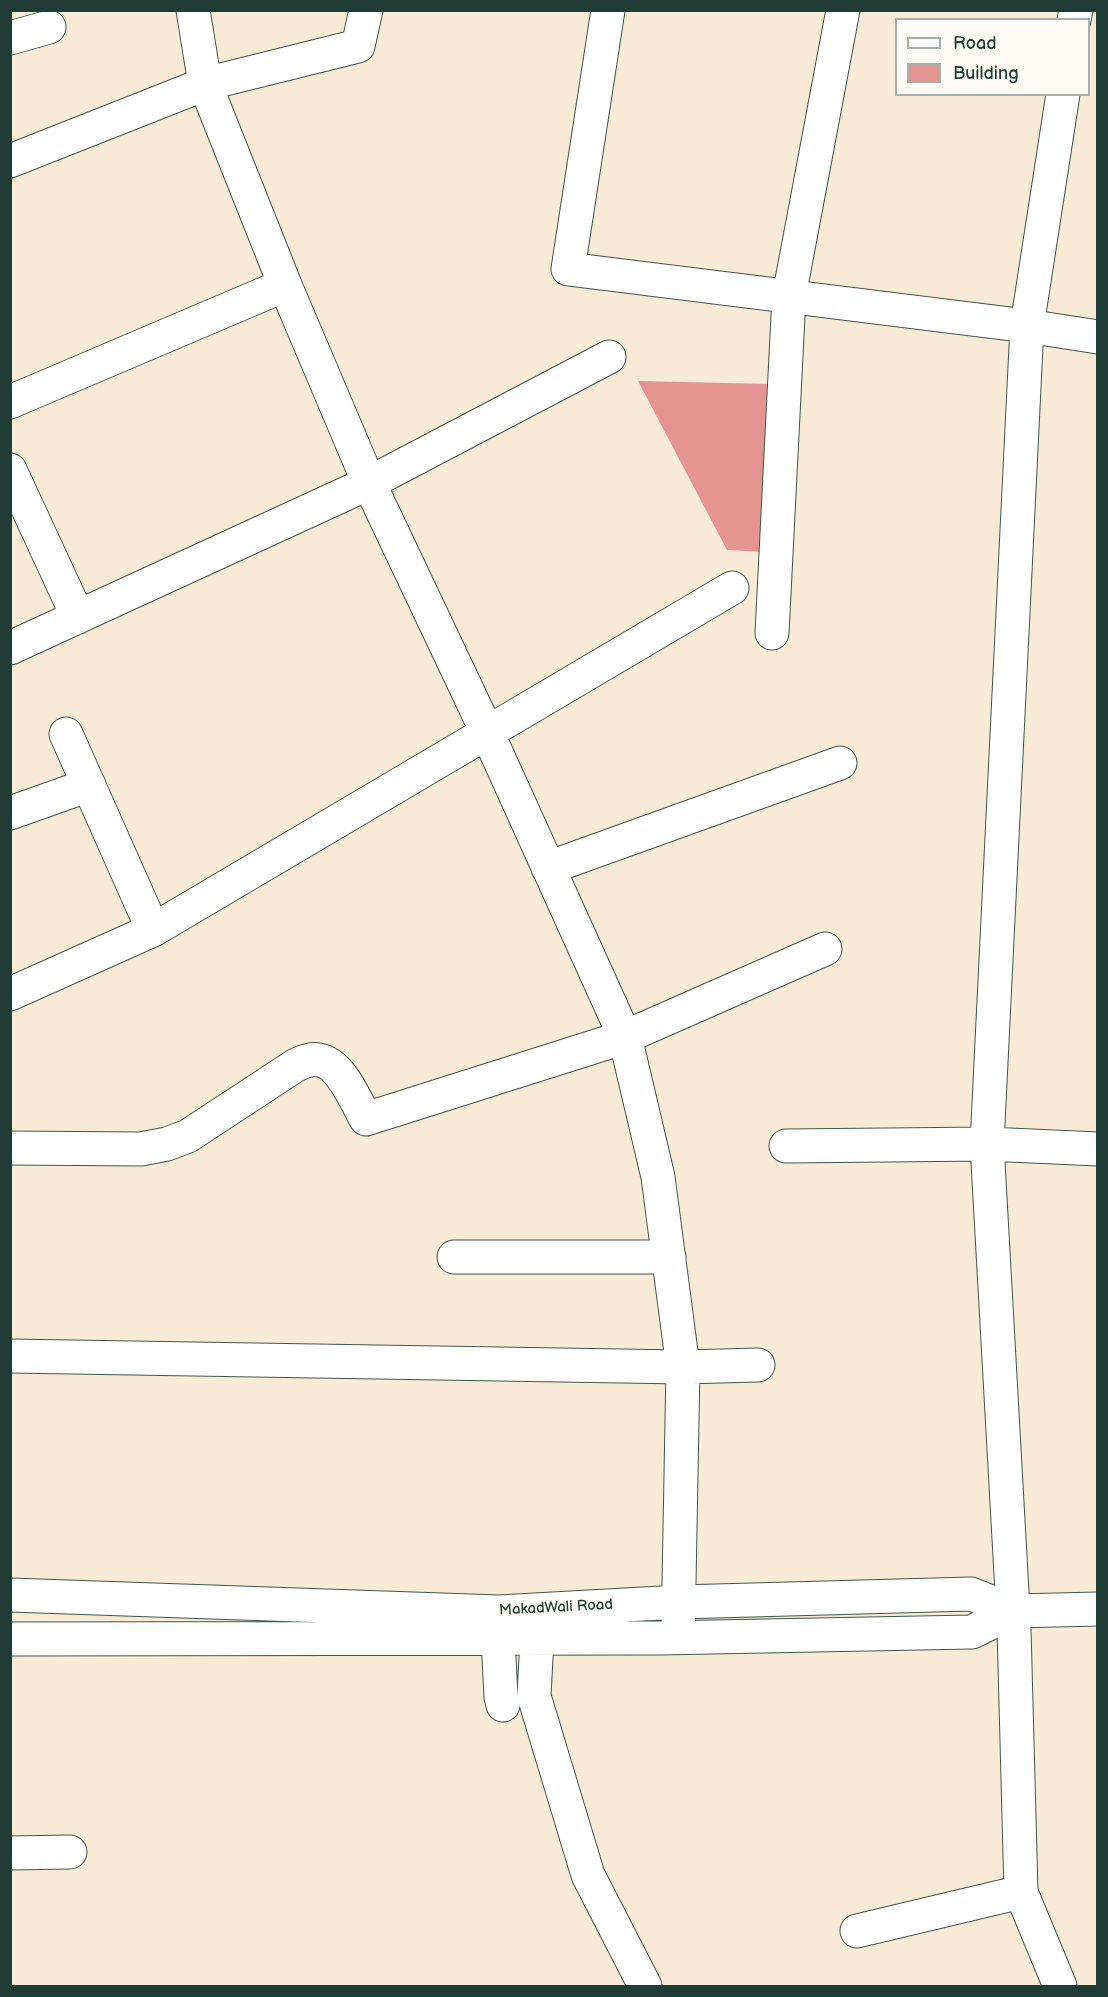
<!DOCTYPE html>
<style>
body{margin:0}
#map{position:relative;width:1108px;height:1997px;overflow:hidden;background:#f7ead6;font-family:"Balsamiq Sans",sans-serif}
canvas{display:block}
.frame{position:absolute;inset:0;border:12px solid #1f3d34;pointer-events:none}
.legend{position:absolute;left:895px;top:18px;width:195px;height:78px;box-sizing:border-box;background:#fdfcf7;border:2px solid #a4b0a9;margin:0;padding:8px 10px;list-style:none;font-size:18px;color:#1f3d34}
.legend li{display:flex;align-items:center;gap:12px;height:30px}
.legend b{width:30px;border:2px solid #a4b0a9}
</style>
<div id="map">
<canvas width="1108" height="1997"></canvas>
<div class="frame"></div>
<ul class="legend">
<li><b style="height:8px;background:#fff"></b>Road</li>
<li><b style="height:16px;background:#e59591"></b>Building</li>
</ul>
</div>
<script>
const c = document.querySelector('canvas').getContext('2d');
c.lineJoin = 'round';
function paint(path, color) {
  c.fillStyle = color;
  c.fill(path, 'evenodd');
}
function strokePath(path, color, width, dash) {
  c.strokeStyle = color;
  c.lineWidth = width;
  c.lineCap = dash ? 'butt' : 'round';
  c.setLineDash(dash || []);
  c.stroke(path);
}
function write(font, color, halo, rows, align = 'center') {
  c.font = font + ' "Balsamiq Sans",sans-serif';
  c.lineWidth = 6;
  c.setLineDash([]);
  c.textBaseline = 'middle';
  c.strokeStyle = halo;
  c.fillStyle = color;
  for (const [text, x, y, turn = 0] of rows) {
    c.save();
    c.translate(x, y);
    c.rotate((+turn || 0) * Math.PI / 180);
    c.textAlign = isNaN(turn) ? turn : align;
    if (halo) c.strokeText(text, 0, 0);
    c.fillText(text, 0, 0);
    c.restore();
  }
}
paint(new Path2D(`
 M638 381 771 384 763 552 727 550Z`), '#e59591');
const minor = new Path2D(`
 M193 10 205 84 285 285 369 483 487 732 625 1037 658 1177 683 1367 678 1637
 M608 10 568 269 1027 326 1098 337
 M1074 20 1076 10
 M10 38 49 27
 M10 161 205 84 358 46 366 10
 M10 402 285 285
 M10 470 78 617
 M772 633 789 296 843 10
 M10 648 369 483 609 357
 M66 734 153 930
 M10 813 89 785
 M548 868 840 763
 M10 994 153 930 732 588
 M786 1146 987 1144 1098 1149
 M10 1148 141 1149 167 1144 188 1136 296 1065C303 1062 311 1058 319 1060 341 1063 356 1102 366 1119L625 1037 825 949
 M454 1257H669
 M10 1356 683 1367 758 1365
 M10 1595 499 1612 679 1602 971 1594 1014 1611 1098 1609
 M498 1638 501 1697 503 1705
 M537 1638 534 1696 588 1875 645 1986
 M10 1639 660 1638 972 1632 1014 1611
 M10 1853 70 1852
 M857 1931 1021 1892
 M1060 1986 1021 1892 1014 1628 987 1144 1027 326 1063 94`);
strokePath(minor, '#3f574c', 35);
strokePath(minor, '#fff', 33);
write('15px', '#1f3d34', '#fdfcf7', [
 ["MakadWali Road",556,1608,-3]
]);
</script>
